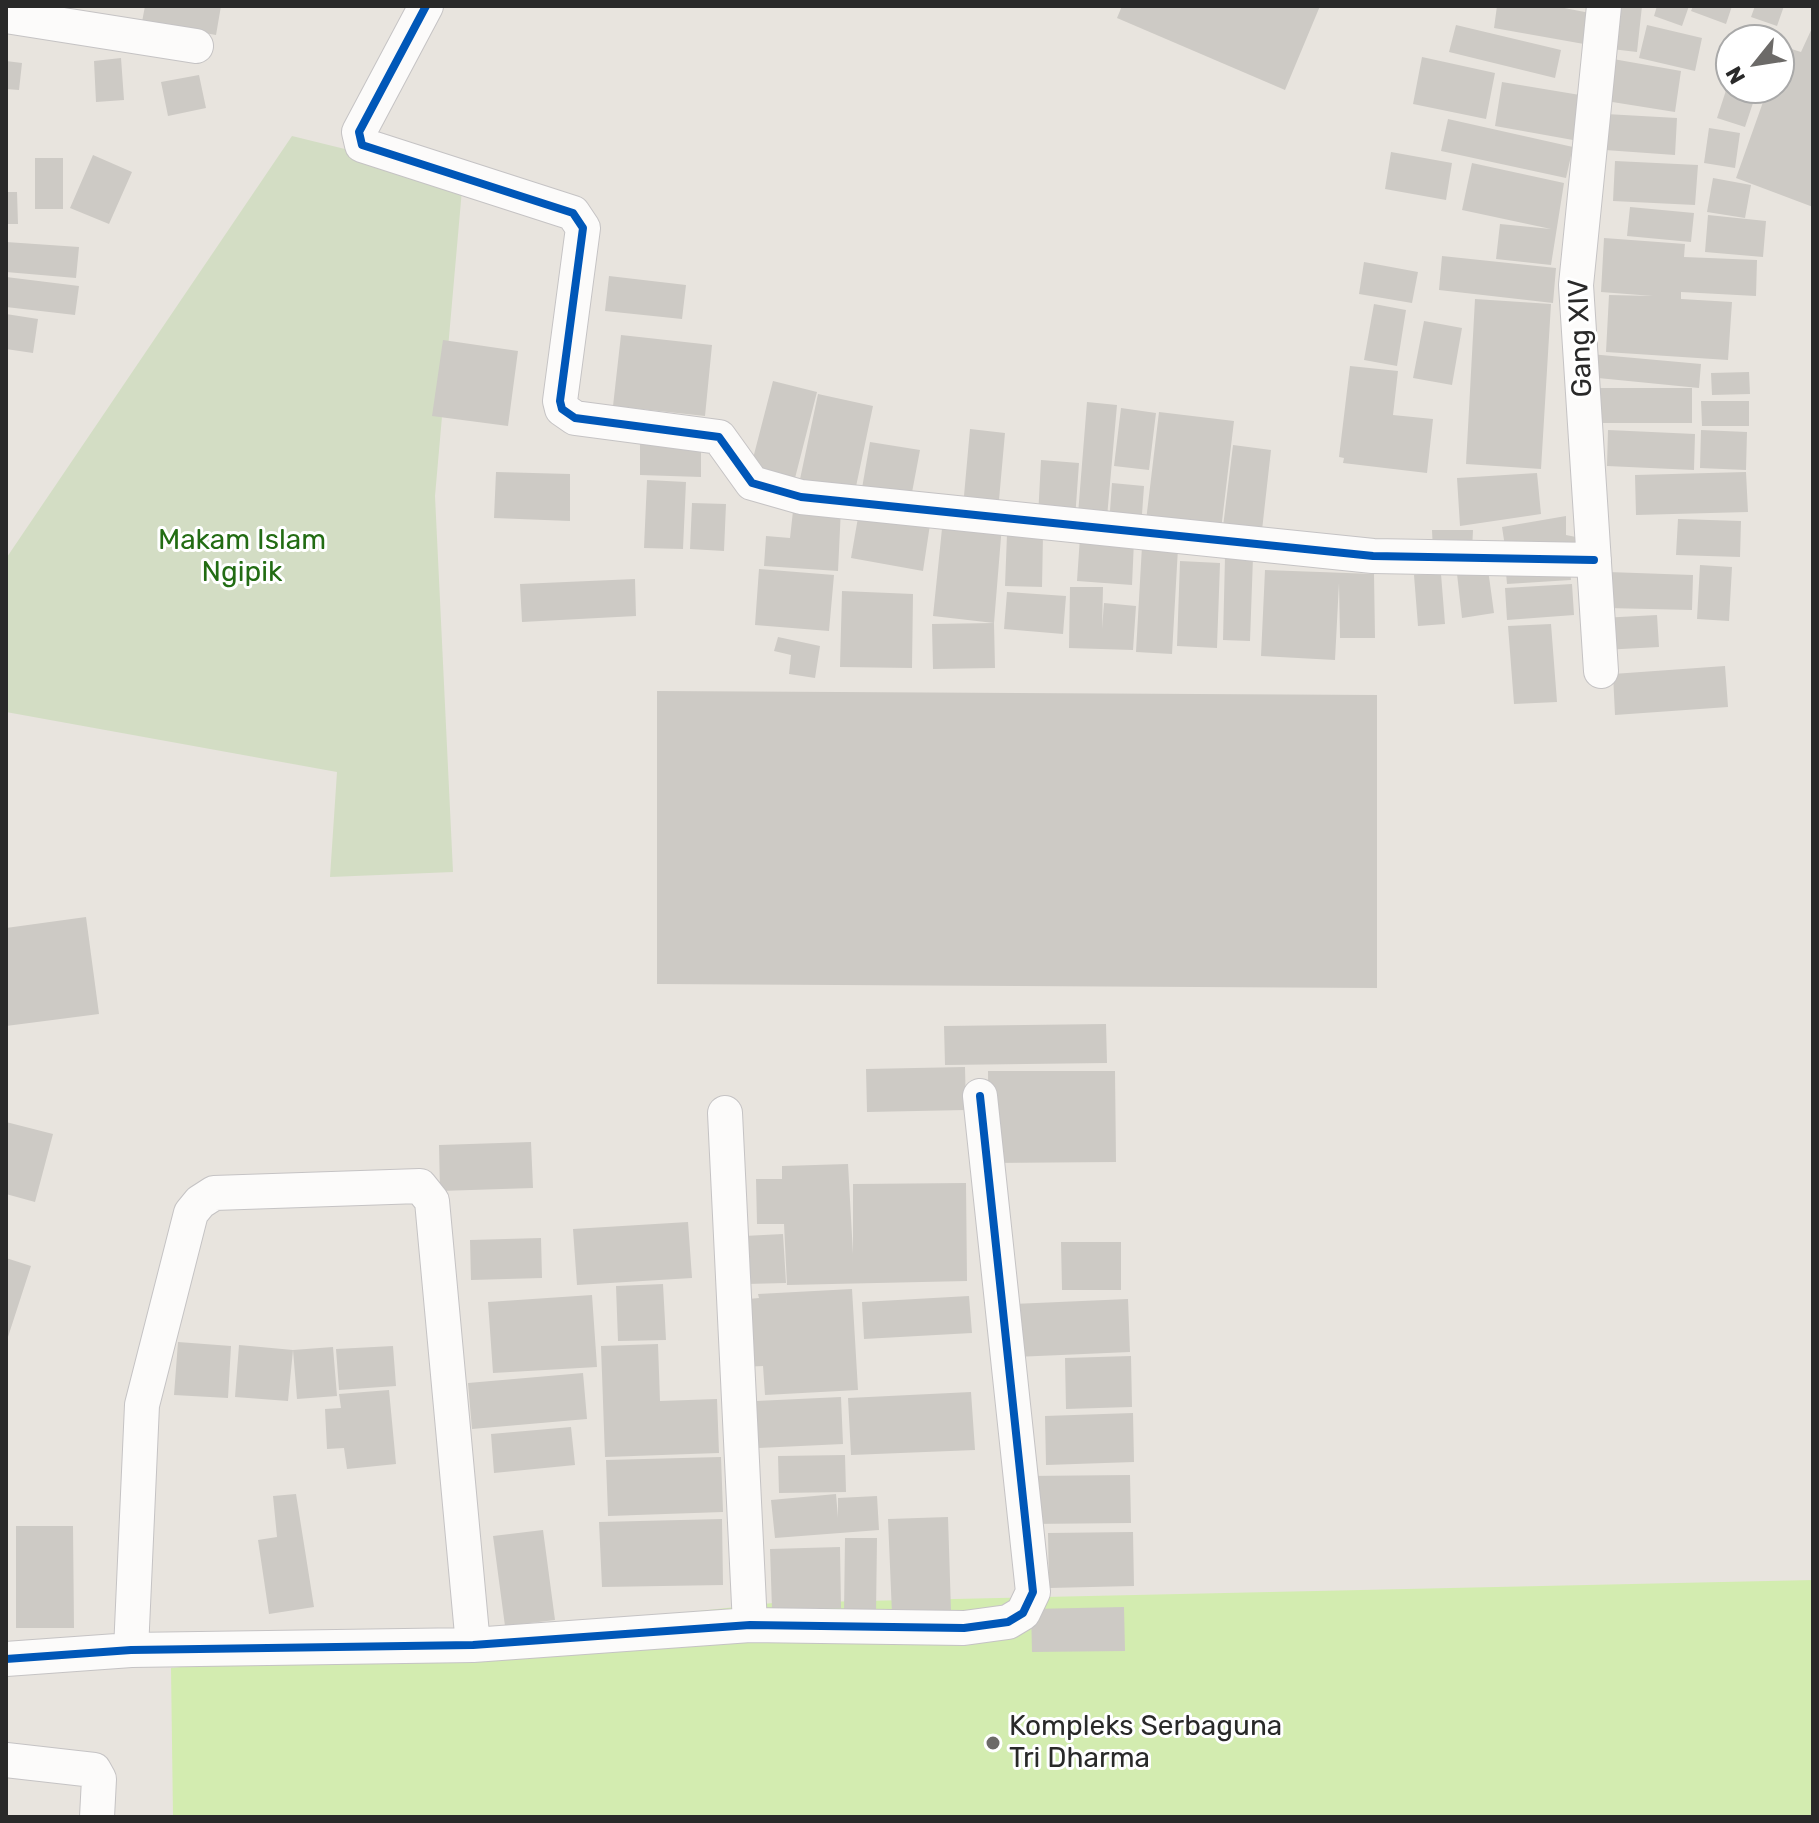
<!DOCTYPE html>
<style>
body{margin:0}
#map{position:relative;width:1819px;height:1823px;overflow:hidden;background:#e8e4de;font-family:Rubik,sans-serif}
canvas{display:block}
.frame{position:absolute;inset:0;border:8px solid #292929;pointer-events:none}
.north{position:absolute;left:1715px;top:24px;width:80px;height:80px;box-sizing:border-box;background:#fff;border:2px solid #a9a9a9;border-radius:50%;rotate:240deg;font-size:22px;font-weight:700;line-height:32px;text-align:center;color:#292929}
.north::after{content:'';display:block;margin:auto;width:28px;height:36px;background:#6c6a68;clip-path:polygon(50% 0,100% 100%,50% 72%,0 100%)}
</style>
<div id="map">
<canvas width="1819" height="1823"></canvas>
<div class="frame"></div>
<div class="north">N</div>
</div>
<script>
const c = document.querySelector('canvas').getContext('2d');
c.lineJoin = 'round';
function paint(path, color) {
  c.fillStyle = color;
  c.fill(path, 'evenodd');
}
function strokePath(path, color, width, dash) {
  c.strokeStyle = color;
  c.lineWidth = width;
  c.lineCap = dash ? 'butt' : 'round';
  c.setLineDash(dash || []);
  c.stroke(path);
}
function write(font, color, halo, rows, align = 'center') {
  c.font = font + ' Rubik,sans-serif';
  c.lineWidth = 6;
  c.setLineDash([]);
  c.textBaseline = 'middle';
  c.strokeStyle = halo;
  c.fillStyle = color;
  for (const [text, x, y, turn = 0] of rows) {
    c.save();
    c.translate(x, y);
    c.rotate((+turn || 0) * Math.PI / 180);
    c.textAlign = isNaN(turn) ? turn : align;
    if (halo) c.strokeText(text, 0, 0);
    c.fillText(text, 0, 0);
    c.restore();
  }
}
paint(new Path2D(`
 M292 136 463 178 435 496 453 872 330 877 337 772 6 712 7 557Z`), '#d3ddc4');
paint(new Path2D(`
 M1813 1580V1817H173L171 1668 773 1603Z`), '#d3ecb0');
paint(new Path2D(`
 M145 6H221L216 35 142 22Z
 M1122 6H1320L1285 90 1117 18Z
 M1497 6H1554L1590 13 1584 44 1494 28Z
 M1608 6H1642L1637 52 1603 48Z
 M1657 6H1689L1682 26 1654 16Z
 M1693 6H1732L1726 24 1691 11Z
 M1755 6H1784L1777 26 1751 17Z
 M1456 25 1561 50 1555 78 1449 52Z
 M1647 25 1702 38 1695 71 1639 58Z
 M1813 26V207L1736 178 1768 88H1779L1782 46 1801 52Z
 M1747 27 1775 37 1774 40H1743Z
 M1422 57 1495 73 1486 119 1413 104Z
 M121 58 124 100 96 102 94 61Z
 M1613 59 1681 71 1675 112 1606 101Z
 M6 61 22 63 19 90 6 89Z
 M199 75 206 108 168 116 161 82Z
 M1730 78 1731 88H1758L1745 127 1717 118Z
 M1502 82 1580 95 1573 140 1495 126Z
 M1606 114 1677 118 1675 155 1605 150Z
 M1448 119 1573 147 1566 178 1441 151Z
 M1709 128 1740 133 1735 168 1704 163Z
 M1391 152 1452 163 1446 200 1385 189Z
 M93 155 132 172 109 224 70 208Z
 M35 158H63V209H35Z
 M1615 161 1698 165 1695 205 1613 201Z
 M1472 163 1564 183 1551 265 1496 259 1500 224 1551 229 1462 210Z
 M1713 178 1751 185 1745 218 1707 212Z
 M6 192H17L18 224H6Z
 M1630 207 1694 213 1691 242 1627 236Z
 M1708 215 1766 221 1763 257 1705 252Z
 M1604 238 1685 244 1684 257 1757 260 1756 296 1681 292V299L1732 302 1728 360 1606 352 1609 295 1653 296 1601 292Z
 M6 242 79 247 76 278 6 272Z
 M1442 256 1556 268 1553 303 1439 290Z
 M1364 262 1418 272 1412 303 1359 294Z
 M609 276 686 285 682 319 605 311Z
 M6 277 79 286 75 315 6 307Z
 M1475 299 1551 304 1541 469 1466 464Z
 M1374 304 1406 310 1397 366 1364 360Z
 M6 314 38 319 33 353 6 349Z
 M1424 321 1462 328 1452 385 1413 378Z
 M621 335 712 345 705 416 613 406Z
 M443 340 518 351 508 426 432 416Z
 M1590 354 1701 364 1699 388 1588 377Z
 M1350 366 1398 371 1393 415 1433 419 1427 473 1343 463 1344 458 1339 457Z
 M1749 372 1750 394 1712 395 1711 373Z
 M773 381 817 392 794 482 750 470Z
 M1593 388H1692V423H1593Z
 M818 394 873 406 854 496 799 484Z
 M1701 401H1749V426H1702Z
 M1087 402 1117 405 1107 517 1078 514Z
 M1121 408 1156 413 1149 470 1114 466Z
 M1159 412 1234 421 1220 538 1145 529Z
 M970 429 1005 433 998 511 963 507Z
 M1608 430 1695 434 1694 470 1607 466Z
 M1701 430 1747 432 1746 470 1700 468Z
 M640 441 701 442V477L640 475Z
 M870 442 920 450 910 503 861 494Z
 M1233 445 1271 450 1261 539 1222 535Z
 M1041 460 1079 463 1075 519 1038 517Z
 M496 472 570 474V521L494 518Z
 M1746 472 1748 512 1636 515 1635 475Z
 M1537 473 1541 514 1460 526 1457 478Z
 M647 480 686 482 683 549 644 548Z
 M1112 483 1144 486 1141 528 1109 525Z
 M794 502 841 508 838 571 764 566 766 536 790 538Z
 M692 503 726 504 724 551 690 549Z
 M860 506 931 518 923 571 851 558Z
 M1566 516V535L1576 537 1577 551 1506 553 1502 527Z
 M943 519 1002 525 994 623 933 616Z
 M1678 519 1741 521 1740 557 1676 555Z
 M1432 530H1473L1472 551 1433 552Z
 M1007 534 1043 535 1042 587 1005 586Z
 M1080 537 1134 541 1132 585 1077 581Z
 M1142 546 1178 548 1172 654 1136 652Z
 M1225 557H1253L1250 641 1223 640Z
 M1180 561 1220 563 1217 648 1177 646Z
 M1487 562 1494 613 1462 618 1456 565Z
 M1505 562 1569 563 1571 580 1507 584Z
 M1700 565 1732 567 1729 621 1697 619Z
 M759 569 834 575 829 631 755 625Z
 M1265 570 1374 574 1375 638H1340L1339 583 1335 660 1261 656Z
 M1608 572 1693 575 1692 610 1607 608Z
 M1441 574 1445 624 1418 626 1414 575Z
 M635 579 636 616 522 622 520 584Z
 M1572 584 1574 615 1507 620 1505 588Z
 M1070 587H1103L1102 629 1104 603 1136 606 1133 650 1069 648Z
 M842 591 913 594 912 668 840 667Z
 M1007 592 1066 596 1063 634 1004 629Z
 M1657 615 1659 647 1603 650 1601 618Z
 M994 623 995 668 933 669 932 624Z
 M1551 624 1557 702 1514 704 1508 626Z
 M778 637 820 646 815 678 789 674 791 655 774 651Z
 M1725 666 1728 707 1615 715 1613 674Z
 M657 691 1377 695V988L657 984Z
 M86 917 99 1014 6 1026V928Z
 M1106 1024 1107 1063 945 1065 944 1026Z
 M965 1067 966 1110 867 1112 866 1069Z
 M988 1071H1115L1116 1162 989 1163Z
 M6 1122 53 1134 35 1202 6 1194Z
 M531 1142 533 1188 440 1191 439 1145Z
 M848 1164 853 1254V1184L966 1183 967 1281 787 1285 784 1224H757L756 1179H782V1166Z
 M688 1222 692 1278 577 1285 573 1229Z
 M783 1234 786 1283 746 1284 744 1236Z
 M541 1238 542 1278 471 1280 470 1240Z
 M1061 1242H1121V1290H1062Z
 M6 1258 31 1266 7 1340H6Z
 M663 1284 666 1340 618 1341 616 1286Z
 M852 1289 858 1390 765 1395 763 1366 742 1367 737 1300 759 1298 758 1294Z
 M592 1295 597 1367 493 1373 488 1302Z
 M969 1296 972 1333 864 1339 862 1302Z
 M1128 1299 1130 1352 1015 1357 1013 1304Z
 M178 1342 231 1346 228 1398 174 1395Z
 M658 1344 660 1401 717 1399 719 1453 605 1457 601 1346Z
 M239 1345 293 1350 288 1401 235 1397Z
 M393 1346 396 1386 339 1390 336 1349Z
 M333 1347 337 1396 297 1399 293 1350Z
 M1131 1356 1132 1407 1066 1409 1065 1358Z
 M583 1373 587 1419 472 1429 468 1383Z
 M389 1390 396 1464 347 1469 344 1448 327 1449 325 1409 341 1408 339 1394Z
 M971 1392 975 1450 851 1455 848 1398Z
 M841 1397 843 1444 758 1448 756 1401Z
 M1133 1413 1134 1462 1046 1465 1045 1416Z
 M571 1427 575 1465 494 1473 491 1434Z
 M845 1455 846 1492 779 1493 778 1456Z
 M721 1457 723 1512 608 1516 606 1460Z
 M1130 1475 1131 1523 1028 1524 1027 1476Z
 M296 1494 314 1607 269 1614 258 1540 277 1537 273 1496Z
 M836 1494 838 1518V1498L877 1496 879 1530 775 1538 771 1500Z
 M948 1517 951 1611 892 1614 888 1519Z
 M722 1519 723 1585 602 1587 599 1522Z
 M16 1526H73L74 1628H16Z
 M543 1530 555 1620 505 1626 493 1536Z
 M1133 1532 1134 1586 1049 1588 1048 1533Z
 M845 1538H877L876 1614 844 1613Z
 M840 1547 841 1608 772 1609 770 1549Z
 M1124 1607 1125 1651 1032 1652 1031 1609Z`), '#cdcac5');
const minor = new Path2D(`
 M426 6 359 132 362 145 573 213 583 228 560 401 562 409 575 418 719 437 752 483 801 497 1373 556 1594 560
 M6 16 196 46
 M1601 671 1576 285 1604 6
 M725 1113 750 1625
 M131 1650 142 1405 191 1213 200 1202 214 1193 420 1186 432 1201 473 1645
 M6 1659 131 1650 473 1645 750 1625 964 1628 1008 1622 1023 1613 1033 1592 980 1096
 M6 1760 94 1770 99 1779 97 1817`);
strokePath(minor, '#c5c3c4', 36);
strokePath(minor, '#fcfbfa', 34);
strokePath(new Path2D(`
 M426 6 359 132 362 145 573 213 583 228 560 401 562 409 575 418 719 437 752 483 801 497 1373 556 1594 560
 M6 1659 131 1650 473 1645 750 1625 964 1628 1008 1622 1023 1613 1033 1592 980 1096`), '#0057b8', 8);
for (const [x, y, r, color] of [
 [993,1743,8,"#6c6a68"]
]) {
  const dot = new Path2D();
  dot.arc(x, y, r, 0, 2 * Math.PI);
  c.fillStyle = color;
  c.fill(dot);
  strokePath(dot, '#fff', 3);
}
write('28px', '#292929', '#fff', [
 ["Gang XIV",1581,338,-92]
]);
write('28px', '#226c13', '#fff', [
 ["Makam Islam",242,541],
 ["Ngipik",242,573]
]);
write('28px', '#292929', '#fff', [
 ["Kompleks Serbaguna",1009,1727],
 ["Tri Dharma",1009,1759]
], 'left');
</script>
